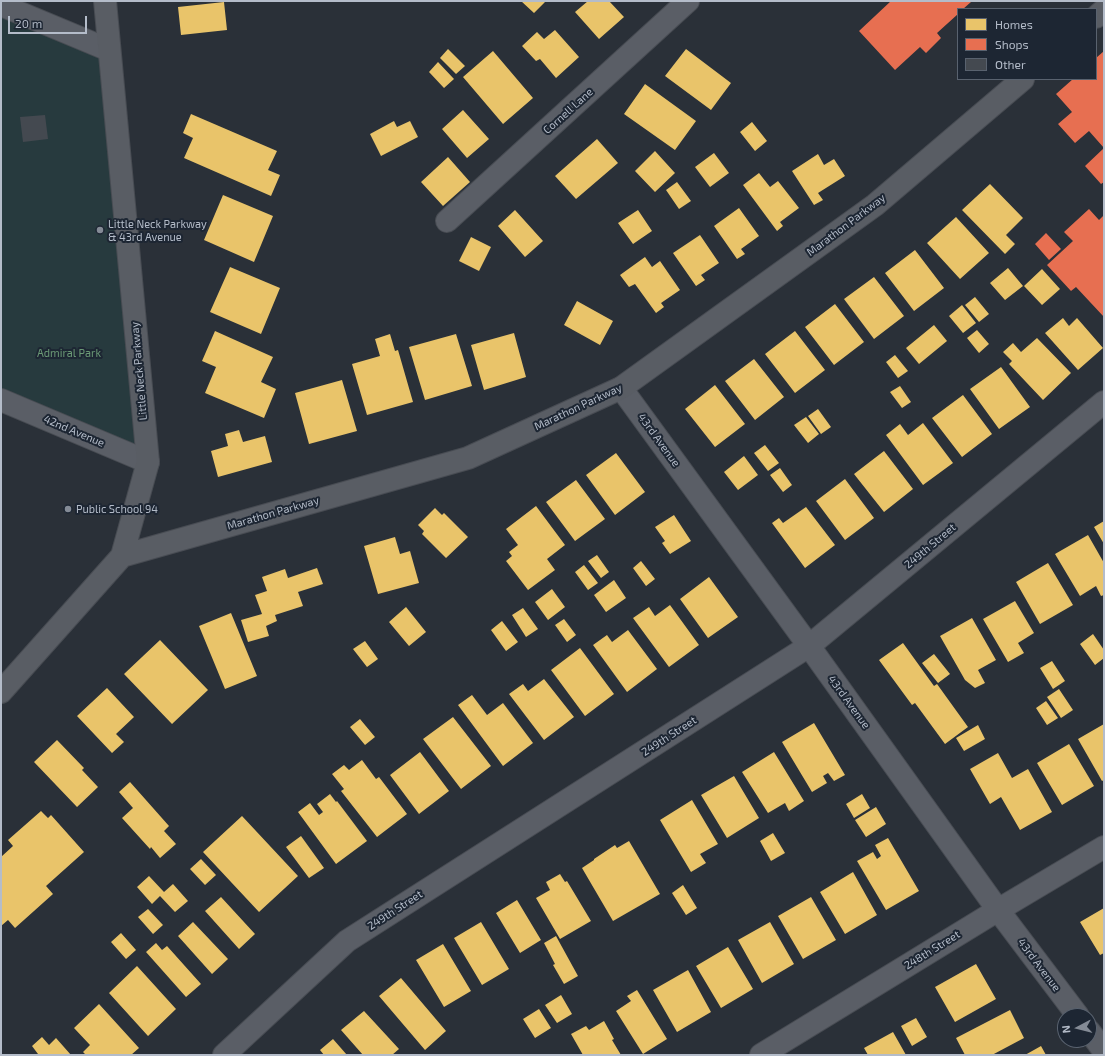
<!DOCTYPE html>
<style>
body{margin:0}
#map{position:relative;width:1105px;height:1056px;overflow:hidden;background:#2a3038;font-family:"Exo 2",sans-serif}
canvas{display:block}
.frame{position:absolute;inset:0;border:2px solid #b4bcc9;pointer-events:none}
.legend{position:absolute;left:957px;top:8px;width:140px;height:72px;box-sizing:border-box;background:#1d2633;border:1px solid #59626f;margin:0;padding:5px 7px;list-style:none;font-size:12px;color:#b4bcc9}
.legend li{display:flex;align-items:center;gap:8px;height:20px}
.legend b{width:20px;border:1px solid #59626f}
.north{position:absolute;left:1057px;top:1008px;width:40px;height:40px;box-sizing:border-box;background:#1d2633;border:1px solid #59626f;border-radius:50%;rotate:263deg;font-size:11px;font-weight:700;line-height:16px;text-align:center;color:#b4bcc9}
.north::after{content:'';display:block;margin:auto;width:14px;height:18px;background:#848b96;clip-path:polygon(50% 0,100% 100%,50% 72%,0 100%)}
.scale{position:absolute;left:8px;top:16px;width:79px;height:18px;box-sizing:border-box;border:2px solid #b4bcc9;border-top:0;padding-left:5px;font-size:12px;line-height:14px;white-space:nowrap;color:#b4bcc9;-webkit-text-stroke:3px #1d2633;paint-order:stroke}
</style>
<div id="map">
<canvas width="1105" height="1056"></canvas>
<div class="frame"></div>
<ul class="legend">
<li><b style="height:11px;background:#e9c46a"></b>Homes</li>
<li><b style="height:11px;background:#e76f51"></b>Shops</li>
<li><b style="height:11px;background:#444950"></b>Other</li>
</ul>
<div class="north">N</div>
<div class="scale">20 m</div>
</div>
<script>
const c = document.querySelector('canvas').getContext('2d');
c.lineJoin = 'round';
function paint(path, color) {
  c.fillStyle = color;
  c.fill(path, 'evenodd');
}
function strokePath(path, color, width, dash) {
  c.strokeStyle = color;
  c.lineWidth = width;
  c.lineCap = dash ? 'butt' : 'round';
  c.setLineDash(dash || []);
  c.stroke(path);
}
function write(font, color, halo, rows, align = 'center') {
  c.font = font + ' "Exo 2",sans-serif';
  c.lineWidth = 4;
  c.setLineDash([]);
  c.textBaseline = 'middle';
  c.strokeStyle = halo;
  c.fillStyle = color;
  for (const [text, x, y, turn = 0] of rows) {
    c.save();
    c.translate(x, y);
    c.rotate((+turn || 0) * Math.PI / 180);
    c.textAlign = isNaN(turn) ? turn : align;
    if (halo) c.strokeText(text, 0, 0);
    c.fillText(text, 0, 0);
    c.restore();
  }
}
paint(new Path2D(`
 M1 5 109 50 148 462 1 400Z`), '#273a3e');
paint(new Path2D(`
 M521 1H544L545 2 534 13Z
 M588 1H609L624 17 599 39 575 12Z
 M224 2 227 30 181 35 178 7Z
 M555 30 579 57 556 78 540 59 536 61 522 46 537 32 544 39Z
 M448 49 465 66 456 74 440 58Z
 M686 49 731 83 711 110 665 76Z
 M493 51 533 98 503 124 463 77Z
 M438 62 454 79 444 88 429 72Z
 M645 84 696 121 675 150 624 114Z
 M463 110 489 139 467 158 442 129Z
 M191 114 277 151 268 170 280 175 271 196 184 158 193 138 183 133Z
 M394 121 397 127 410 121 418 137 381 156 370 134Z
 M752 122 767 141 755 151 740 132Z
 M597 139 618 163 576 199 555 176Z
 M655 151 675 173 655 192 635 171Z
 M714 153 729 173 710 187 695 167Z
 M818 154 824 165 834 159 845 176 818 193 823 200 814 205 792 171Z
 M448 157 470 182 443 206 421 182Z
 M759 173 770 187 778 181 799 208 780 222 783 226 777 231 743 185Z
 M677 182 691 201 679 209 666 190Z
 M990 184 1023 218 1006 235 1015 244 1005 254 962 210Z
 M223 195 273 216 254 262 204 240Z
 M739 208 759 236 741 249 745 254 737 259 714 226Z
 M515 210 543 241 525 257 498 226Z
 M638 210 652 231 633 244 618 223Z
 M956 217 989 253 960 279 927 243Z
 M700 235 719 263 701 275 705 280 696 286 673 253Z
 M471 237 491 247 479 271 459 261Z
 M915 250 944 288 914 311 885 273Z
 M645 257 652 267 660 261 680 290 661 303 664 307 656 313 635 284 629 287 620 275Z
 M230 267 280 288 261 334 210 312Z
 M1008 268 1023 286 1005 300 990 283Z
 M1042 269 1060 289 1042 305 1024 286Z
 M874 277 904 316 874 339 844 299Z
 M975 297 989 314 979 322 965 305Z
 M577 301 613 321 600 345 564 325Z
 M835 304 864 342 834 365 805 327Z
 M962 305 976 323 963 333 949 316Z
 M1063 318 1069 326 1077 318 1103 348 1078 370 1045 333Z
 M934 325 947 341 919 364 906 348Z
 M977 330 989 344 979 353 967 338Z
 M215 331 273 357 261 382 276 389 264 418 205 393 216 367 202 361Z
 M795 331 825 370 795 393 765 354Z
 M514 333 526 377 484 390 471 345Z
 M390 334 395 351 398 350 413 402 367 415 352 364 380 356 375 339Z
 M456 334 472 386 425 400 409 347Z
 M1037 338 1071 373 1043 400 1009 364 1012 361 1003 352 1013 343 1021 352Z
 M895 355 908 371 898 378 886 362Z
 M754 359 784 397 755 420 725 381Z
 M1001 367 1030 407 999 429 970 389Z
 M342 380 357 431 309 444 295 393Z
 M715 385 745 424 715 447 685 409Z
 M900 386 911 402 902 408 890 392Z
 M963 395 992 434 962 457 932 418Z
 M818 409 831 427 821 434 808 416Z
 M806 417 819 434 808 443 794 425Z
 M923 423 953 463 923 485 886 435 900 424 908 435Z
 M239 430 243 442 265 436 272 462 218 477 211 451 228 446 225 434Z
 M765 445 779 463 768 471 754 453Z
 M884 451 913 489 884 512 854 474Z
 M616 453 645 492 615 515 586 475Z
 M744 456 758 475 738 490 724 472Z
 M780 468 792 485 783 492 770 475Z
 M845 479 874 518 845 540 816 501Z
 M576 480 605 519 575 541 546 502Z
 M536 506 565 545 547 559 555 570 528 590 506 561 512 556 509 552 518 545 506 529Z
 M806 507 835 545 805 568 772 523 779 518 783 523Z
 M435 508 442 515 444 513 468 537 446 558 422 534 424 531 418 525Z
 M674 515 691 541 670 554 662 543 665 541 655 527Z
 M1104 521V544L1094 527Z
 M1088 535 1104 563V595L1101 596 1096 586 1080 596 1055 554Z
 M395 537 400 554 410 551 419 583 378 594 364 546Z
 M597 555 609 572 601 578 588 561Z
 M641 561 655 579 646 586 633 568Z
 M1048 563 1073 605 1040 624 1016 582Z
 M584 565 598 583 588 590 575 572Z
 M317 568 323 584 298 592 303 606 275 615 277 621 266 626 269 636 248 642 241 620 262 614 255 595 267 591 262 577 285 569 288 578Z
 M709 577 738 617 708 638 680 599Z
 M614 580 626 598 606 612 594 595Z
 M552 589 565 607 548 620 535 602Z
 M1015 601 1034 633 1018 643 1024 653 1008 662 983 619Z
 M670 605 699 645 669 667 633 618 649 607 655 616Z
 M406 607 426 632 409 646 389 622Z
 M523 608 538 629 526 637 512 615Z
 M231 613 257 676 225 689 199 626Z
 M972 618 996 660 978 670 985 683 975 688 965 680 940 636Z
 M564 619 576 635 567 642 555 625Z
 M502 621 518 642 506 651 491 630Z
 M628 630 657 669 627 692 593 645 607 635 612 642Z
 M1093 634 1104 650V658L1095 665 1080 644Z
 M160 640 208 690 172 724 124 674Z
 M365 641 378 659 367 667 353 649Z
 M903 643 934 686 937 684 968 727 945 744 915 703 912 705 879 660Z
 M580 648 614 694 585 716 551 670Z
 M934 654 950 674 938 683 922 663Z
 M1052 661 1065 681 1053 689 1040 668Z
 M544 679 574 717 544 740 509 694 523 684 528 691Z
 M107 688 134 717 116 734 124 742 112 753 77 716Z
 M1059 689 1073 710 1061 718 1047 697Z
 M472 695 487 715 503 703 533 743 503 766 458 705Z
 M1046 701 1058 718 1047 725 1036 708Z
 M453 717 491 766 461 789 423 739Z
 M360 719 375 737 365 745 350 727Z
 M814 723 845 775 834 781 828 773 823 776 827 783 812 792 782 742Z
 M1104 724V780L1102 781 1078 739Z
 M978 725 985 739 964 751 956 738Z
 M57 740 84 768 82 770 98 787 77 807 34 762Z
 M1069 744 1094 786 1062 805 1037 763Z
 M420 752 449 791 419 814 390 775Z
 M774 752 804 801 789 811 785 803 768 813 742 772Z
 M998 753 1012 778 1028 769 1052 812 1020 830 1001 797 990 804 970 769Z
 M362 760 376 779 379 777 407 814 377 837 341 791 344 789 332 774 344 765 349 770Z
 M734 776 759 818 727 838 701 795Z
 M130 782 169 826 164 831 176 844 160 858 151 847 150 849 122 818 133 808 119 792Z
 M330 794 336 802 337 801 367 841 336 864 298 812 310 803 319 815 323 812 317 804Z
 M862 794 870 808 854 818 846 804Z
 M692 800 718 844 700 854 706 863 691 872 660 820Z
 M876 807 886 824 866 837 855 820Z
 M41 811 48 818 51 815 84 852 46 886 53 894 15 928 8 920 1 926V857L13 846 8 840Z
 M242 816 298 876 259 912 203 852Z
 M773 833 785 853 771 861 760 841Z
 M301 836 324 868 309 878 286 847Z
 M888 838 919 891 886 910 857 861 873 852 877 859 881 856 875 845Z
 M629 841 660 894 613 921 582 868 594 860V859L615 845 617 848Z
 M201 859 216 875 205 885 190 869Z
 M853 872 877 915 845 934 820 892Z
 M560 874 565 882 567 881 591 921 560 939 536 898 550 890 546 882Z
 M149 876 164 892 173 884 188 901 175 912 160 896 152 904 137 887Z
 M683 885 697 908 686 915 672 893Z
 M221 897 255 934 239 949 205 911Z
 M811 897 836 940 803 959 778 916Z
 M517 900 541 940 520 953 496 913Z
 M1104 908V953L1100 955 1080 922Z
 M148 909 163 925 153 934 138 917Z
 M193 922 228 959 212 974 178 936Z
 M481 922 509 969 482 985 454 938Z
 M770 922 794 964 762 983 738 940Z
 M121 933 136 950 126 959 111 942Z
 M556 936 578 976 564 984 553 965 555 964 544 943Z
 M156 943 162 950 167 946 201 984 186 997 146 952Z
 M443 944 471 991 444 1007 416 960Z
 M728 947 753 989 721 1008 696 966Z
 M976 964 996 999 955 1022 935 987Z
 M137 966 176 1009 148 1036 109 993Z
 M688 970 711 1012 677 1032 653 990Z
 M401 978 446 1031 425 1050 379 996Z
 M637 990 667 1039 643 1054 616 1011 631 1001 627 996Z
 M561 995 572 1014 557 1023 545 1005Z
 M99 1004 139 1048 131 1055H86L83 1052 90 1045 74 1028Z
 M539 1009 551 1028 535 1038 523 1019Z
 M1010 1010 1024 1038 992 1055H965L956 1038Z
 M364 1011 399 1049 392 1055H363L341 1030Z
 M916 1018 927 1037 912 1046 901 1026Z
 M604 1021 614 1039 612 1040 621 1055H583L571 1034 586 1026 589 1030Z
 M893 1032 906 1055H868L864 1048Z
 M42 1037 49 1045 56 1038 71 1055H37L38 1054 32 1046Z
 M333 1039 347 1055H324L320 1050Z
 M1041 1046 1046 1055H1025Z`), '#e9c46a');
paint(new Path2D(`
 M891 1H969L971 2 963 9H958V14L937 33 941 38 926 53 920 47 895 70 859 31Z
 M1104 51V148L1089 131 1075 143 1058 124 1072 112 1056 94 1073 79H1096V58Z
 M1104 148V182L1101 184 1085 166Z
 M1089 209 1099 220 1104 215V317L1076 287 1071 291 1047 265 1073 241 1064 232Z
 M1046 233 1061 249 1049 260 1035 244Z`), '#e76f51');
paint(new Path2D(`
 M45 115 48 139 23 142 20 117Z`), '#444950');
const street = new Path2D(`
 M1 5 109 50
 M447 221 688 1
 M621 388 809 646 998 910 1078 1016
 M1 400 148 462
 M1089 1031 1104 1051
 M224 1055 347 941 809 646 1104 402
 M761 1055 998 910 1104 847`);
const secondary = new Path2D(`
 M1096 17 1104 10
 M122 556 468 458 621 388 875 205 1023 79
 M1 692 122 556 148 462 105 1`);
strokePath(street, '#484c53', 24);
strokePath(secondary, '#484c53', 24);
strokePath(street, '#5a5e66', 22);
strokePath(secondary, '#595d64', 22);
for (const [x, y, r, color] of [
 [100,230,4,"#848b96"],
 [68,509,4,"#848b96"]
]) {
  const dot = new Path2D();
  dot.arc(x, y, r, 0, 2 * Math.PI);
  c.fillStyle = color;
  c.fill(dot);
  strokePath(dot, '#1d2633', 1.5);
}
write('11px', '#b4bcc9', '#1d2633', [
 ["Cornell Lane",568,111,-42],
 ["Marathon Parkway",846,225,-37],
 ["Little Neck Parkway",139,371,-95],
 ["Marathon Parkway",578,407,-25],
 ["42nd Avenue",74,431,23],
 ["43rd Avenue",659,440,54],
 ["Marathon Parkway",273,513,-16],
 ["249th Street",930,546,-40],
 ["43rd Avenue",849,702,54],
 ["249th Street",669,736,-33],
 ["249th Street",395,910,-33],
 ["248th Street",932,950,-32],
 ["43rd Avenue",1039,965,53]
]);
write('11px', '#b4bcc9', '#1d2633', [
 ["Little Neck Parkway",108,224],
 ["& 43rd Avenue",108,237],
 ["Public School 94",76,509]
], 'left');
write('11px', '#6b9a76', '#1d2633', [
 ["Admiral Park",69,353]
]);
</script>
